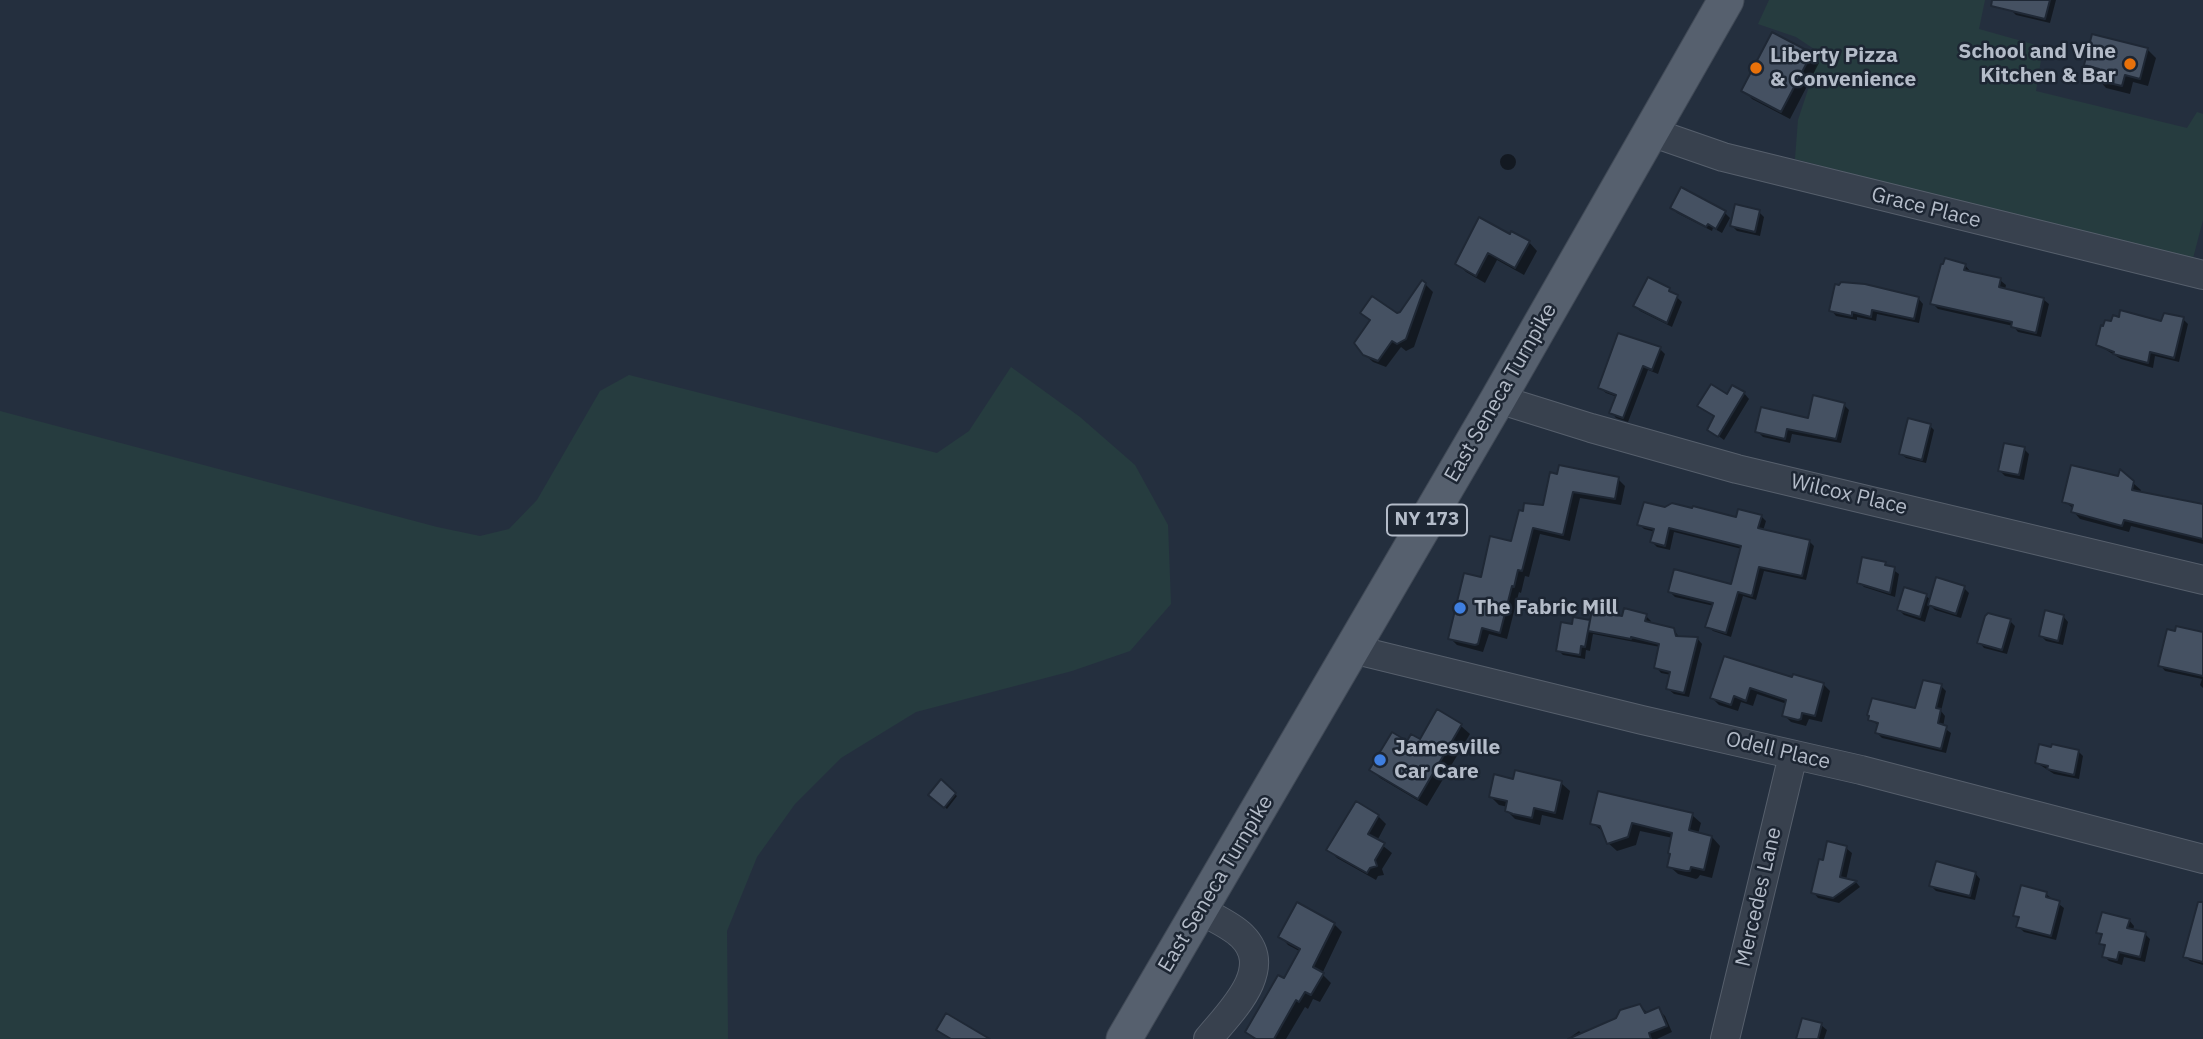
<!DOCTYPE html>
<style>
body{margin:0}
canvas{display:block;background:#242f3e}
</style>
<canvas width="2203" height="1039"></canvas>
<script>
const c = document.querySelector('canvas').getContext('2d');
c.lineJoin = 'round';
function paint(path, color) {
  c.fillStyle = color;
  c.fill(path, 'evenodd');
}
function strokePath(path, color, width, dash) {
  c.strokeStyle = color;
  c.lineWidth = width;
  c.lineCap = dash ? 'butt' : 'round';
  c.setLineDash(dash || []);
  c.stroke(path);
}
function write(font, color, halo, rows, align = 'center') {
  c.font = font + ' "IBM Plex Sans",sans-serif';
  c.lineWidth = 5;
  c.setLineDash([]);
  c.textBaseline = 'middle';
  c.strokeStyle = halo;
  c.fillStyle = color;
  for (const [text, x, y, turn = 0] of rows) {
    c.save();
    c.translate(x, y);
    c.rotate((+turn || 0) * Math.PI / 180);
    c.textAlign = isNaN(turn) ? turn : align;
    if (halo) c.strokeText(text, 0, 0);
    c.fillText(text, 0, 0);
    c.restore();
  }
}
paint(new Path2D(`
 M1769 0H1985L1979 29 2043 47 2036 91 2187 128 2197 112 2203 114V220L2192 262 1795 159 1798 120 1820 53 1796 37 1758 24Z
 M1011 367 1080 417 1135 465 1168 525 1171 604 1130 651 1072 671 916 712 841 758 795 804 757 857 727 931 728 1039H0V411L437 527 480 536 509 529 537 500 600 391 629 375 937 453 969 431Z`), '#263c3f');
paint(new Path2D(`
 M2014 0H2056L2050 23 2016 15 2011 10Z
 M2147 49 2156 58 2148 86 2133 82 2130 94 2106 88 2098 79 2099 74 2094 73 2086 64Z
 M1811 55 1819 63 1790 119 1752 99 1744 90Z
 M1500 162a8 8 0 1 1 16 0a8 8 0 1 1-16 0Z
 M1672 208 1725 213 1730 218 1722 233 1713 228 1712 231 1677 213Z
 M1759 212 1764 217 1760 236 1737 231 1732 226Z
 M1510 236 1529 242 1537 251 1524 275 1497 260 1485 283 1466 272 1458 264Z
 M1965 265 1970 271 1969 273 2000 280 2006 285 2005 290 2043 299 2049 304 2041 337 2018 332 2013 326 1938 309 1932 303Z
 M1425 284 1433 292 1414 347 1406 351 1401 347 1386 367 1373 362 1364 354 1371 322 1362 313 1397 315 1401 313Z
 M1669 290 1682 302 1672 327 1640 311 1635 306Z
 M1918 298 1923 304 1919 323 1877 314 1876 321 1857 317V320L1836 316 1831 310Z
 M2183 319 2188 324 2179 362 2155 356 2153 368 2121 359 2098 345Z
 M1660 349 1665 354 1658 374 1648 370 1628 422 1616 418 1611 412 1617 397 1606 393 1600 388Z
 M1744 393 1749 399 1724 440 1709 429 1716 417 1700 406Z
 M1844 405 1849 410 1841 443 1792 434 1790 443 1763 437 1757 431 1809 420Z
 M1930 426 1934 430 1926 463 1906 458 1901 454Z
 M2024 449 2029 454 2024 480 2005 476 2000 471Z
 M1558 476 1618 479 1625 486 1621 505 1580 498 1570 541 1540 534 1529 577 1525 576 1521 593 1519 592 1507 639 1489 634 1483 652 1457 645 1450 638 1482 579 1545 507Z
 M2133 483 2141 490 2140 493 2203 506V544L2131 526 2129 532 2080 519 2073 511 2074 509 2064 501Z
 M1761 516 1766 521 1763 531 1809 541 1814 546 1806 580 1764 571 1756 600 1743 596 1731 637 1713 631 1707 626 1714 606 1675 597 1670 592 1732 586 1742 549 1674 532 1670 550 1657 547 1652 542 1655 532 1644 529 1639 524Z
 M1885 564 1899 574 1895 597 1864 587 1859 582Z
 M1964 588 1969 593 1961 618 1935 610 1930 605 1925 622 1904 615 1899 610 1926 596 1931 600Z
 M1646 616 1651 621 1650 624 1673 629 1680 638H1697L1702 644 1689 697 1674 694 1668 689 1671 675 1661 673 1656 667 1660 647 1593 634 1590 651 1586 650 1585 659 1563 655 1558 650 1573 626 1589 622 1591 624Z
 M2063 616 2068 622 2063 645 2046 641 2041 636Z
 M2010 621 2015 626 2007 654 1984 648 1979 642Z
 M2203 640V688L2200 685 2202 679 2165 671 2160 665Z
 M1725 658 1793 679 1823 684 1830 691 1822 722 1809 719 1806 726 1791 722 1784 715 1787 704 1757 694 1753 706 1741 702 1738 711 1719 705 1712 698Z
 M1941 686 1946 691 1941 711 1945 716 1943 727 1951 733 1946 753 1882 738 1877 733 1879 726 1870 719 1916 710Z
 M1437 712 1461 726 1470 734 1427 806 1380 778 1372 770 1407 744 1420 741Z
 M2078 751 2083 756 2079 779 2054 774 2037 763Z
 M1514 781 1561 783 1570 791 1563 820 1542 815 1540 825 1515 819 1507 811 1508 807 1499 805 1490 796Z
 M941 782 957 796 947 809 930 795Z
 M1692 815 1701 823 1698 834 1712 837 1720 846 1712 878 1700 875 1698 878 1696 879 1678 874 1669 866 1673 838 1640 831 1636 845 1617 851 1608 843 1605 833 1592 823Z
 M1378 816 1386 824 1377 841 1392 853 1382 869 1384 875 1378 876 1376 880 1337 858 1329 850Z
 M1846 848 1852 853 1846 880 1856 882 1860 887 1839 903 1818 898 1813 892 1824 862Z
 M1975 873 1980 879 1975 900 1936 891 1931 886Z
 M2046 894 2064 908 2056 940 2024 932 2018 926 2020 920 2015 915Z
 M2129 920 2134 926 2133 931 2145 934 2150 939 2145 962 2124 957 2122 965 2109 961 2104 956 2106 948 2101 943 2103 937 2098 932Z
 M1334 924 1342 932 1322 974 1331 983 1320 1002 1313 999 1308 1009 1305 1007 1286 1039H1254L1247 1032 1284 980 1301 952 1288 945 1280 936Z
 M2203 932V965L2190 961 2185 956Z
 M1640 1006 1648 1013 1658 1009 1665 1016 1672 1032 1657 1039H1568L1579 1031 1583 1035 1618 1020Z
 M1821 1025 1827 1030 1824 1039H1798Z`), '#0007');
const building = new Path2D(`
 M1992 0H2050L2045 19 1991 6Z
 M1772 32 1812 53 1781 112 1741 91Z
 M2092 34 2148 48 2140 79 2125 75 2122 86 2096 80 2099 69 2084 65Z
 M1681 187 1726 211 1716 229 1708 224 1706 227 1670 208Z
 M1735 204 1760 210 1755 232 1730 226Z
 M1479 217 1510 234 1511 231 1530 241 1515 268 1488 253 1476 276 1455 264Z
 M1945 258 1966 264 1964 270 2001 278 1999 287 2044 298 2036 333 2011 327 2012 322 1930 304 1941 264H1943Z
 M1648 277 1670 288 1669 291 1678 295 1667 323 1633 306Z
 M1422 280 1426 283 1406 339 1397 344 1392 341 1378 361 1363 355 1354 343 1370 320 1360 313 1372 296 1397 313 1400 312Z
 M1841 282 1865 284 1919 297 1914 319 1872 310 1871 317 1852 312V316L1829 311 1835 284 1839 285Z
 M2120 310 2161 321 2164 313 2184 317 2174 358 2150 352 2148 363 2113 354 2114 352 2096 345 2101 325 2103 326 2105 320 2111 321 2113 315 2119 317Z
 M1618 333 1661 347 1652 370 1643 366 1623 418 1609 413 1616 395 1598 388Z
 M1711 384 1727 394 1732 385 1745 392 1718 437 1707 430 1714 416 1697 406Z
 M1813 395 1845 403 1836 439 1787 429 1785 439 1755 432 1761 407 1808 418Z
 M1908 418 1931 424 1922 460 1899 454Z
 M2004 443 2025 447 2019 475 1998 471Z
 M1559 465 1619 477 1615 499 1573 492 1563 535 1533 528 1522 571 1518 570 1514 587 1512 586 1500 633 1482 628 1478 644 1475 645 1448 639 1464 573 1481 577 1490 536 1511 541 1519 510 1523 511 1524 503 1543 505 1550 472 1557 474Z
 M2071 465 2118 476 2120 469 2134 481 2132 490 2203 504V539L2124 520 2122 526 2071 512 2073 505 2062 502Z
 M1644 502 1665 507 1672 503 1692 508 1693 506 1736 517 1738 509 1762 515 1758 528 1810 540 1802 576 1759 567 1752 596 1738 592 1726 633 1705 627 1713 603 1668 592 1674 569 1731 584 1741 546 1669 528 1665 546 1650 542 1654 529 1637 525Z
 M1862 557 1886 562 1885 565 1895 567 1890 593 1857 583Z
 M1936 577 1965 586 1956 614 1928 605Z
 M1904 587 1927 594 1920 617 1897 610Z
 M1624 608 1647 614 1645 621 1674 628 1676 636 1698 637 1684 693 1666 689 1670 672 1654 668 1659 644 1631 637V639L1588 631 1592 610 1622 616Z
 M2045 610 2064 615 2058 641 2039 636Z
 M1988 613 2011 619 2002 650 1977 643 1985 616Z
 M1573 617 1590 620 1585 647 1581 646 1580 655 1556 651 1561 622 1572 624Z
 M2176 626 2203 632V676L2158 666 2167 629 2175 631Z
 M1724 656 1792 677 1793 674 1824 683 1815 716 1802 713 1801 719 1798 720 1782 716 1786 700 1750 688 1746 701 1734 696 1731 705 1710 698Z
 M1923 680 1942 684 1936 708 1941 709 1938 723 1947 726 1941 749 1875 733 1878 723 1868 720 1869 716 1867 715 1872 698 1915 708Z
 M1437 709 1462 724 1418 799 1369 770 1392 732 1407 741 1411 734 1420 739Z
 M2039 744 2051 747 2052 744 2079 750 2074 775 2047 769 2048 766 2035 763Z
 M1515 770 1562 781 1555 813 1534 808 1532 818 1513 814 1505 811 1507 801 1489 797 1494 774 1513 779Z
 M941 779 956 793 944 808 928 795Z
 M1598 791 1693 813 1689 830 1712 836 1704 870 1691 867 1690 871H1686L1667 867 1670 854 1668 853 1672 833 1632 823 1628 837 1607 844 1600 826 1590 824Z
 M1356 801 1379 815 1368 834 1385 843 1375 860 1377 866 1370 868 1367 873 1326 850Z
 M1827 841 1847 846 1840 877 1857 881 1833 898 1811 893 1819 859 1823 860Z
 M1936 861 1976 872 1970 896 1929 886Z
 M2021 885 2047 892 2046 897 2060 901 2051 936 2016 927 2019 917 2013 916Z
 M1297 902 1335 923 1313 967 1324 973 1311 995 1305 992 1299 1002 1296 1000 1274 1039H1256L1245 1032 1278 975 1284 978 1300 949 1278 937Z
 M2198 902H2203V962L2183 957Z
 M2102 912 2130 919 2127 928 2146 932 2140 957 2119 952 2117 960 2102 957 2105 945 2099 944 2102 934 2096 933Z
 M1640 1004 1645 1013 1659 1007 1667 1026 1649 1033 1651 1039H1568L1616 1018 1620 1010Z
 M946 1013 990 1039H951L936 1030Z
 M1802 1018 1822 1023 1818 1039H1796Z`);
paint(building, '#455162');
strokePath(building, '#1f2835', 2);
const minor = new Path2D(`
 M1651 132 1723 157 2203 275
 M1498 399 1591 428 1737 469 2203 580
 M1352 649 1642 720 1861 770 2203 859
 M1200 910C1214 918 1231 925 1242 936 1276 970 1229 1013 1208 1039
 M1725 1039 1793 755`);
const major = new Path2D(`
 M1124 1039 1498 399 1726 0`);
strokePath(minor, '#565f6c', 30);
strokePath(major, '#414a57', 37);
strokePath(minor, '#38414e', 28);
strokePath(major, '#56606e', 35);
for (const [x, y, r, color] of [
 [2130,64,7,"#e8710a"],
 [1756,68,7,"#e8710a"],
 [1460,608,7,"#3f7fe0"],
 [1380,760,7,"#3f7fe0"]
]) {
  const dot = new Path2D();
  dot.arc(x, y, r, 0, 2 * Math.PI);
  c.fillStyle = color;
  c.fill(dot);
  strokePath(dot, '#1d2633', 2.5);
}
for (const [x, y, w] of [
 [1427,520,80]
]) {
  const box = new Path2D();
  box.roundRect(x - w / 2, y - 15.5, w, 31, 5);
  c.fillStyle = '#1d2633';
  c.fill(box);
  strokePath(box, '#b4bcc9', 2);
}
write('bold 19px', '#b4bcc9', null, [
 ["NY 173",1427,520]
]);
write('bold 21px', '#b4bcc9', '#1d2633', [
 ["School and Vine",2116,52,"right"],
 ["Kitchen & Bar",2116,76,"right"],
 ["Liberty Pizza",1770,56],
 ["& Convenience",1770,80],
 ["The Fabric Mill",1474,608],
 ["Jamesville",1394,748],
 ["Car Care",1394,772]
], 'left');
write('21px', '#b4bcc9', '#1d2633', [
 ["Grace Place",1926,208,14],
 ["East Seneca Turnpike",1501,393,-60],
 ["Wilcox Place",1849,495,13],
 ["Odell Place",1778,751,13],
 ["East Seneca Turnpike",1216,884,-59],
 ["Mercedes Lane",1759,897,-77]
]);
</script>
